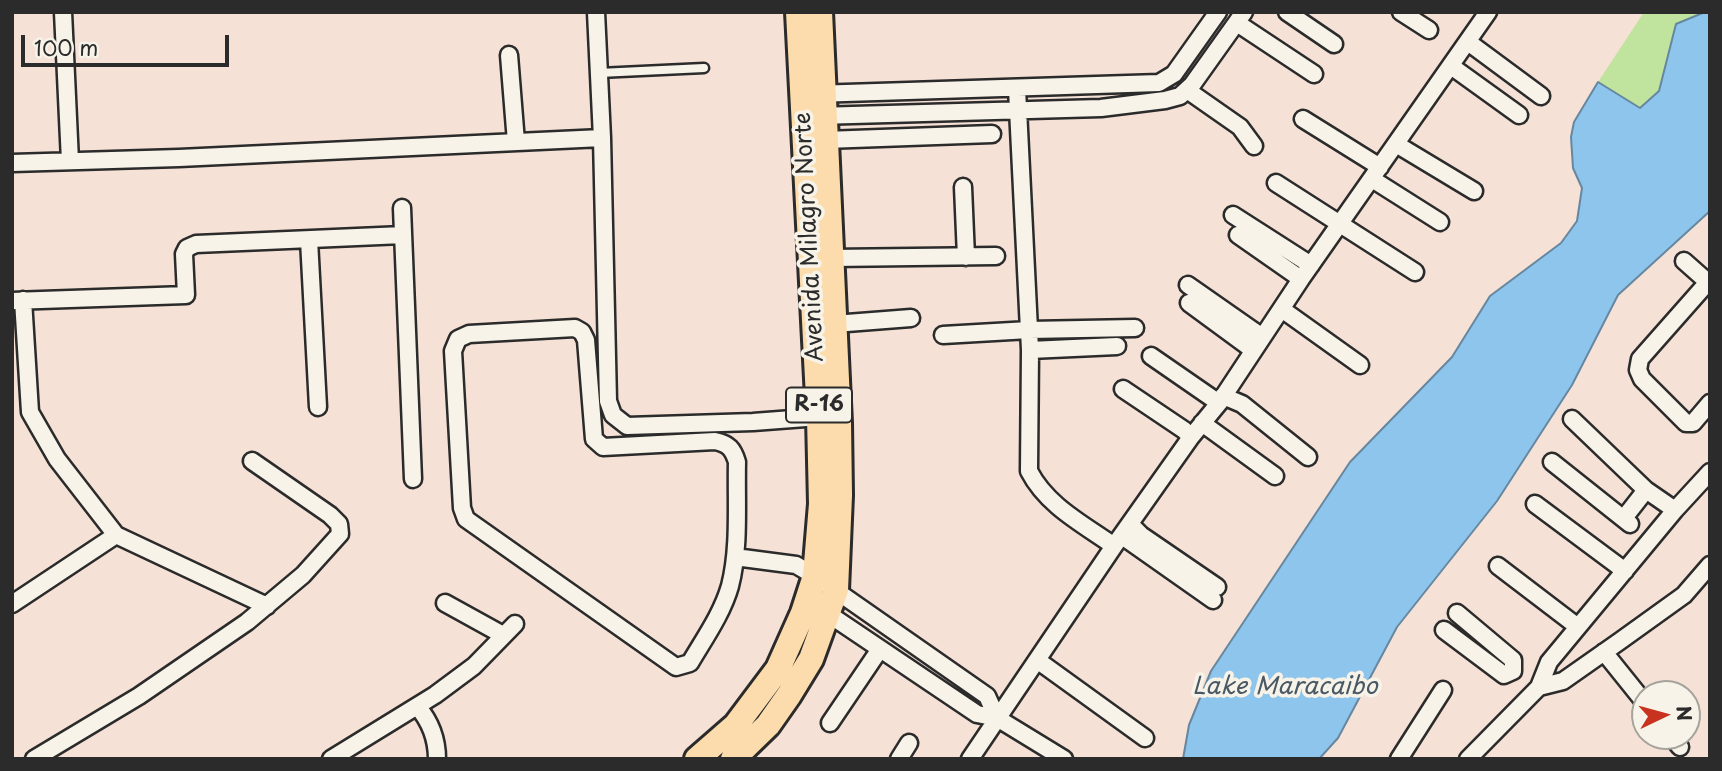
<!DOCTYPE html>
<style>
body{margin:0}
#map{position:relative;width:1722px;height:771px;overflow:hidden;background:#f5e1d6;font-family:"Playpen Sans",sans-serif}
canvas{display:block}
.frame{position:absolute;inset:0;border:14px solid #2b2b2b;pointer-events:none}
.north{position:absolute;left:1631px;top:680px;width:70px;height:70px;box-sizing:border-box;background:#f7f3e8;border:2px solid #a5a39c;border-radius:50%;rotate:85deg;font-size:19px;font-weight:700;line-height:28px;text-align:center;color:#2b2b2b}
.north::after{content:'';display:block;margin:auto;width:24px;height:32px;background:#c8321e;clip-path:polygon(50% 0,100% 100%,50% 72%,0 100%)}
.scale{position:absolute;left:21px;top:35px;width:208px;height:32px;box-sizing:border-box;border:4px solid #2b2b2b;border-top:0;padding-left:9px;font-size:21px;line-height:24px;white-space:nowrap;color:#2b2b2b;-webkit-text-stroke:5px #f7f3e8;paint-order:stroke}
</style>
<div id="map">
<canvas width="1722" height="771"></canvas>
<div class="frame"></div>
<div class="north">N</div>
<div class="scale">100 m</div>
</div>
<script>
const c = document.querySelector('canvas').getContext('2d');
c.lineJoin = 'round';
function paint(path, color) {
  c.fillStyle = color;
  c.fill(path, 'evenodd');
}
function strokePath(path, color, width, dash) {
  c.strokeStyle = color;
  c.lineWidth = width;
  c.lineCap = dash ? 'butt' : 'round';
  c.setLineDash(dash || []);
  c.stroke(path);
}
function write(font, color, halo, rows, align = 'center') {
  c.font = font + ' "Playpen Sans",sans-serif';
  c.lineWidth = 7;
  c.setLineDash([]);
  c.textBaseline = 'middle';
  c.strokeStyle = halo;
  c.fillStyle = color;
  for (const [text, x, y, turn = 0] of rows) {
    c.save();
    c.translate(x, y);
    c.rotate((+turn || 0) * Math.PI / 180);
    c.textAlign = isNaN(turn) ? turn : align;
    if (halo) c.strokeText(text, 0, 0);
    c.fillText(text, 0, 0);
    c.restore();
  }
}
paint(new Path2D(`
 M1644 12H1705L1676 24 1659 91 1640 108 1598 82Z`), '#c0e49e');
const water = new Path2D(`
 M1705 12H1710V211L1618 295 1572 385 1497 501 1397 627 1338 738 1319 759H1183L1189 725 1211 671 1350 462 1452 357 1490 296 1561 243 1577 221 1582 188 1573 168 1571 137 1574 122 1598 82 1640 108 1659 91 1676 24Z`);
paint(water, '#8ec5ec');
strokePath(water, '#66879f', 2);
const lane = new Path2D(`
 M599 73 704 68`);
const street = new Path2D(`
 M63 12 70 161
 M1287 12 1334 44
 M1401 12 1429 30
 M1237 23 1314 74
 M1468 42 1541 96
 M509 55 516 142
 M1451 66 1519 115
 M1017 89 1030 350 1029 471C1047 506 1083 524 1114 546
 M1187 90 1240 127 1254 146
 M814 94 1159 83 1174 74 1218 12
 M817 116 1101 108 1165 100 1180 96 1192 85 1244 12
 M1303 119 1380 167
 M602 138 608 401 613 415 627 426 753 422 819 417
 M825 140 992 134
 M1396 144 1474 191
 M12 163 179 158 602 138 596 12
 M1372 179 1440 222
 M1276 183 1415 272
 M963 187 966 257
 M402 208 413 479
 M1233 215 1311 265
 M1238 235 1301 279
 M309 240 318 407
 M831 258 996 256
 M1684 261 1710 284
 M1708 282 1640 359 1638 370 1642 379 1686 423H1693L1710 403
 M1188 285 1261 336
 M23 300 30 412 57 459 116 535 267 606
 M12 301 186 295 184 254 187 248 196 244 403 235
 M1189 303 1253 350
 M1283 310 1360 365
 M834 324 911 318
 M575 328 582 332 586 340 594 439 603 447 715 441C729 444 733 449 737 462 736 502 740 547 730 586 722 614 704 639 690 663L676 667 466 519 462 508 453 351 458 339 469 334Z
 M943 335 1029 330 1135 328
 M1030 350 1117 346
 M1151 356 1219 403
 M1123 389 1184 430 1191 437
 M1223 396 1242 404 1308 457
 M1572 419 1646 490 1675 510
 M1202 423 1275 476
 M1552 462 1630 524
 M1535 504 1625 571
 M1624 518 1646 490
 M1130 524 1141 535 1217 587
 M1122 536 1213 600
 M735 557 796 565 815 576 987 696 997 718
 M1498 566 1578 627
 M445 603 503 635
 M12 604 116 535
 M821 609 977 714 997 718 1064 759
 M1444 630 1504 675 1513 671V660L1457 613
 M1604 652 1645 703
 M1037 660 1145 738
 M1539 687 1563 681 1620 641 1684 595 1710 565
 M417 706C430 721 437 739 437 759
 M830 723 880 649
 M1671 736 1680 747
 M34 759 139 696 247 622 303 575 340 534 339 524 330 515 252 461
 M331 759 435 695 474 666 515 624
 M899 759 909 743
 M970 759 1114 546 1191 437 1219 403 1301 279 1488 12
 M1399 759 1443 690
 M1468 759 1539 687 1549 662 1675 510 1710 472`);
const primary = new Path2D(`
 M697 759 736 725 778 669 803 613 815 576 821 504 819 417 798 12
 M733 759 768 725 789 695 811 659 836 590 840 495 839 423 820 12`);
strokePath(lane, '#2b2b2b', 13);
strokePath(street, '#2b2b2b', 21);
strokePath(primary, '#2b2b2b', 30);
strokePath(lane, '#f7f3e8', 8);
strokePath(street, '#f7f3e8', 16);
strokePath(primary, '#fcdcac', 24);
for (const [x, y, w] of [
 [819,405,66]
]) {
  const box = new Path2D();
  box.roundRect(x - w / 2, y - 17.5, w, 35, 5);
  c.fillStyle = '#f7f3e8';
  c.fill(box);
  strokePath(box, '#2b2b2b', 2);
}
write('bold 21px', '#2b2b2b', null, [
 ["R-16",819,405]
]);
write('23px', '#2b2b2b', '#f7f3e8', [
 ["Avenida Milagro Norte",810,237,-93]
]);
write('italic 24px', '#495965', '#f7f3e8', [
 ["Lake Maracaibo",1285,687]
]);
</script>
